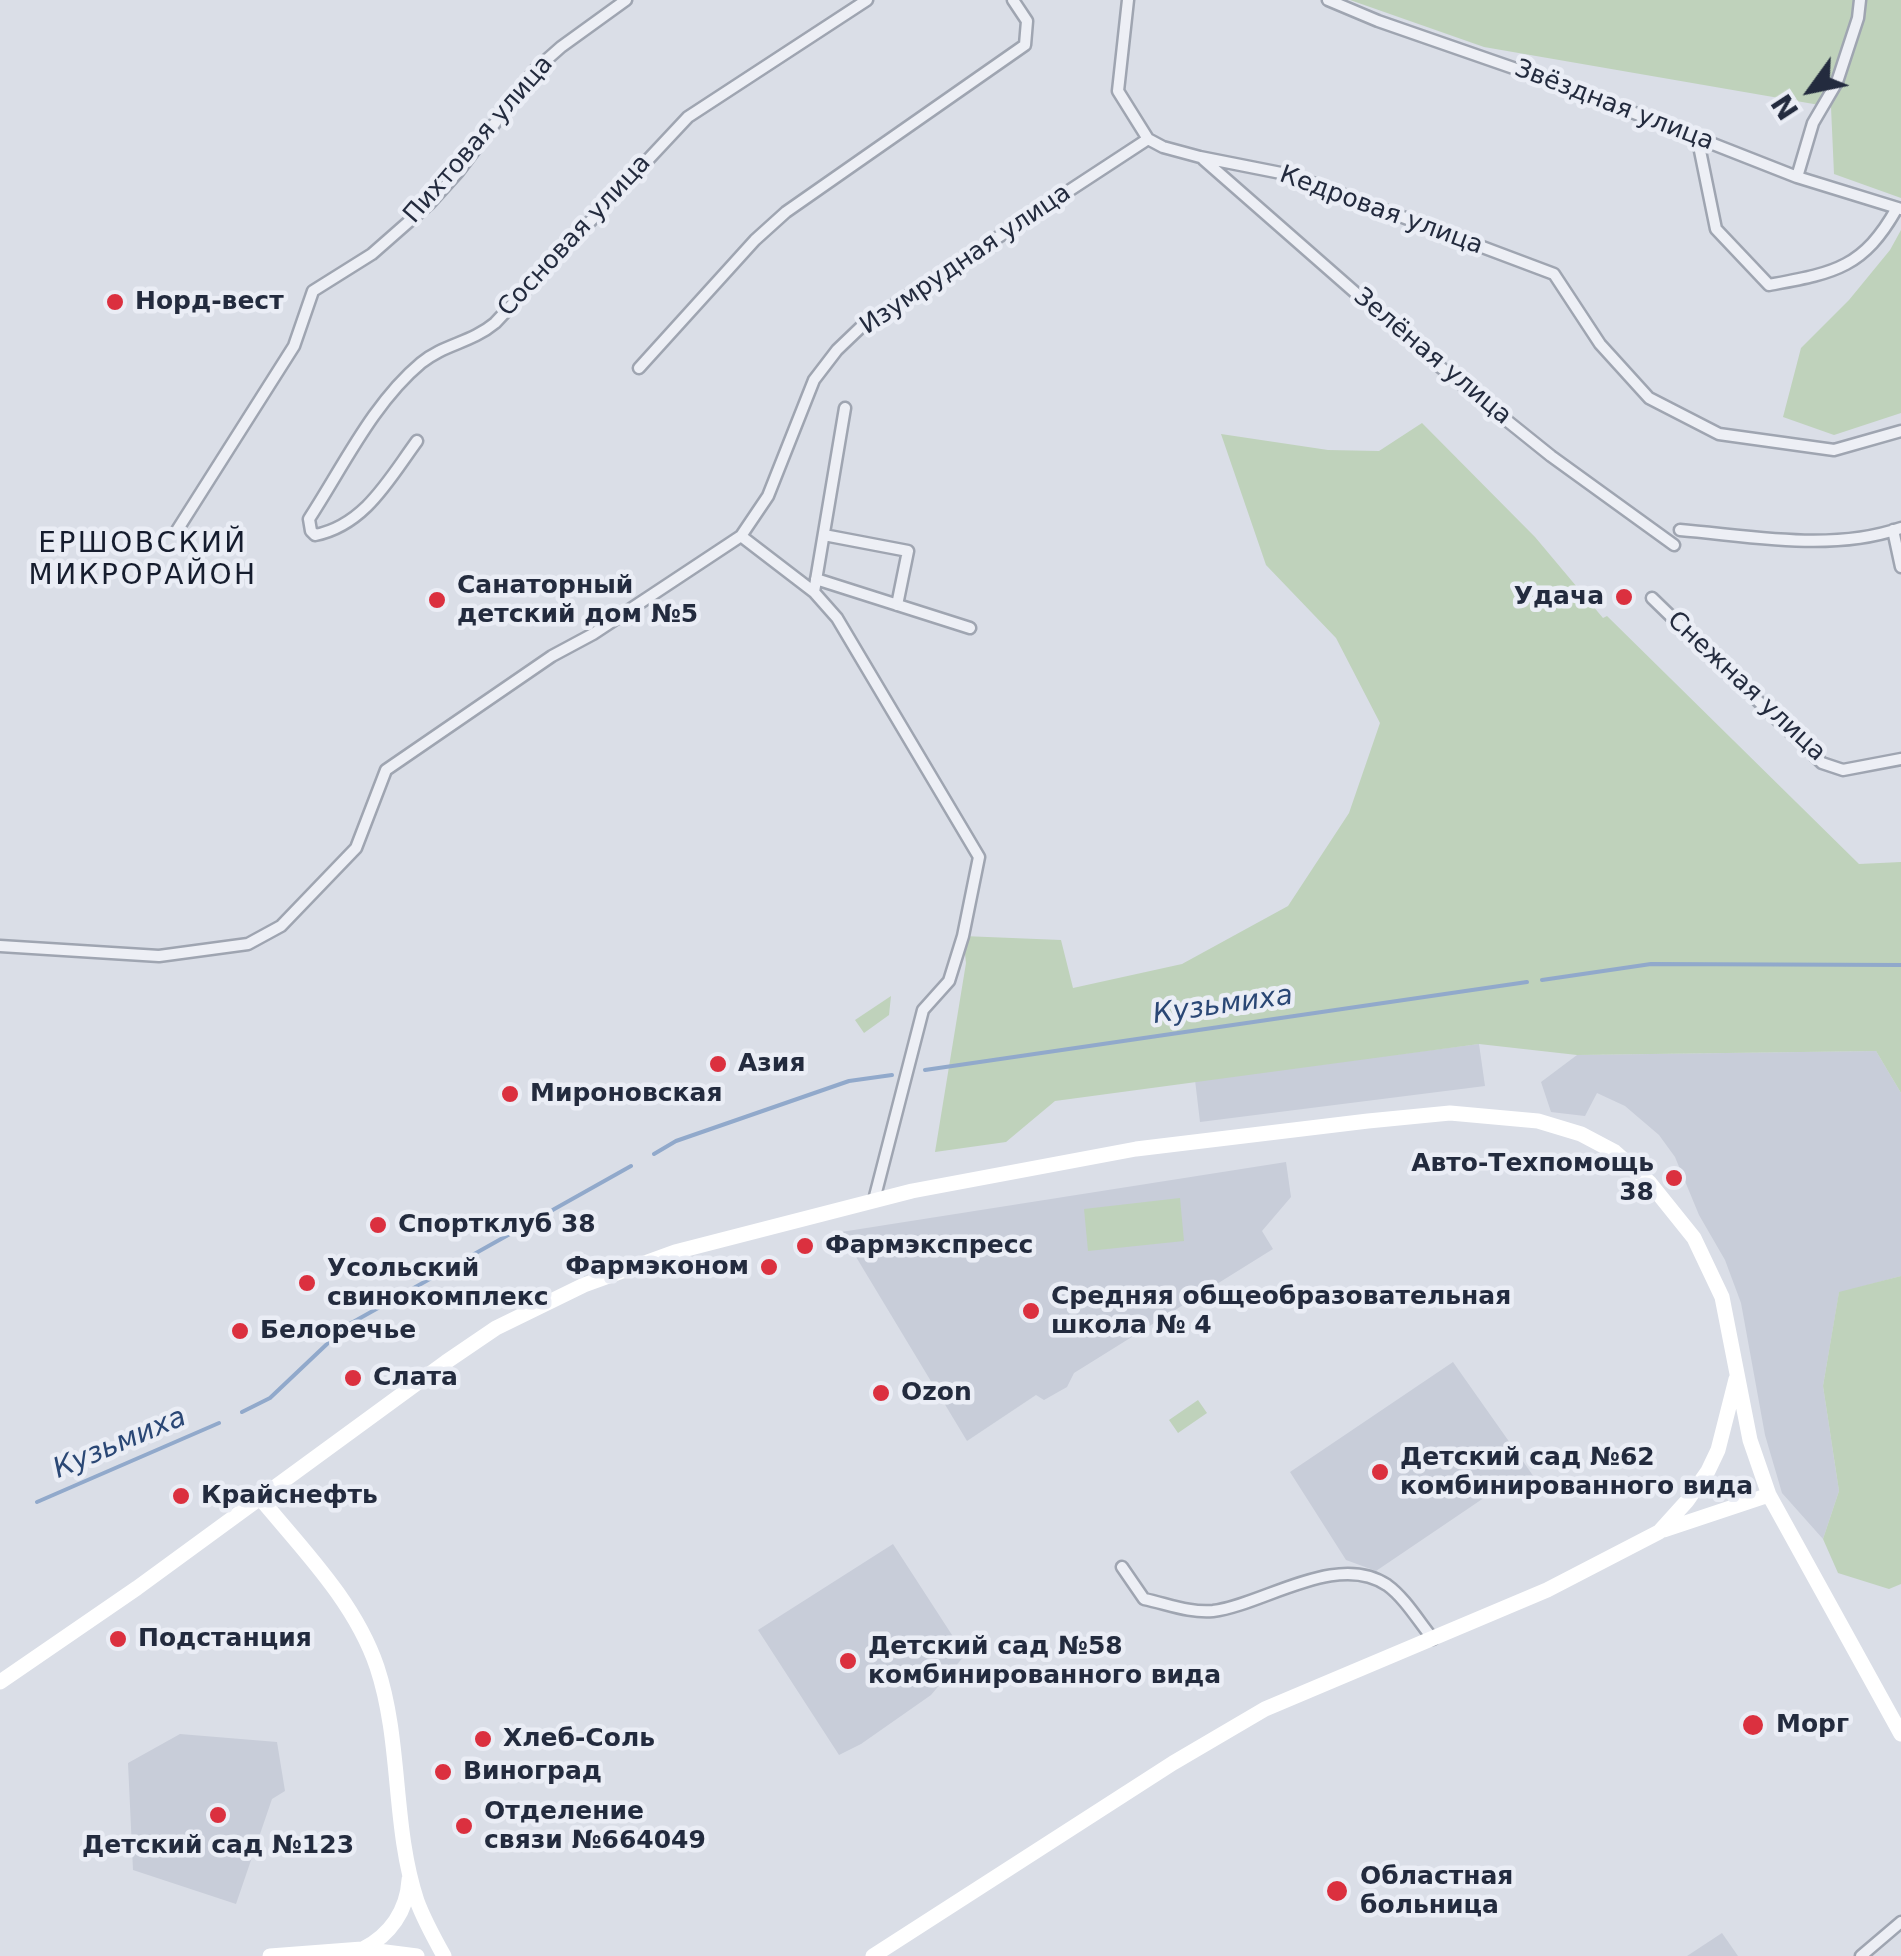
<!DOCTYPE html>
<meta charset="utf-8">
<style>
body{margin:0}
#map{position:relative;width:1901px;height:1956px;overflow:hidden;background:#dadee7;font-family:"DejaVu Sans",sans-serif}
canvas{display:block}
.north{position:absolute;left:1761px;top:40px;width:100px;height:100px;-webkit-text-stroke:8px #eaedf5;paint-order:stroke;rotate:237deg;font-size:28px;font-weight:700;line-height:40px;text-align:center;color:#232b3e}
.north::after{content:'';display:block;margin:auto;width:35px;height:45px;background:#232b3e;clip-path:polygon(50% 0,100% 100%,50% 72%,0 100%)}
</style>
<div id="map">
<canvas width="1901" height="1956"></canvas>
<div class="north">N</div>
</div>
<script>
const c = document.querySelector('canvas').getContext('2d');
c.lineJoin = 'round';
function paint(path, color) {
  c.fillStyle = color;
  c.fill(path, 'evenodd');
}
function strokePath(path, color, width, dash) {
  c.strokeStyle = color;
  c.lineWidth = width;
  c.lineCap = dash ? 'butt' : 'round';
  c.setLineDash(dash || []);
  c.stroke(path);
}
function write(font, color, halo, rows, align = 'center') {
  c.font = font + ' "DejaVu Sans",sans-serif';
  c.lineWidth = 9;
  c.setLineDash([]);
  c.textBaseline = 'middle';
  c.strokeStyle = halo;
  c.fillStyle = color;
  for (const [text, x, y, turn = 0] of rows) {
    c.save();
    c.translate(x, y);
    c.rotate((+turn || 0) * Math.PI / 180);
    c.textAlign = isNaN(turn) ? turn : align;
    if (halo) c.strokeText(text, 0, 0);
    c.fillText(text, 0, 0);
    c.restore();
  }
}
paint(new Path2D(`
 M1479 1044 1485 1086 1200 1122 1195 1080Z
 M1876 1051 1901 1093V1276L1839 1293 1823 1386 1839 1491 1823 1539 1782 1493 1765 1435 1741 1303 1725 1260 1699 1215 1675 1157 1659 1135 1625 1106 1597 1093 1585 1116 1551 1112 1541 1082 1577 1055Z
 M1286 1162 1291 1197 1262 1231 1273 1249 1074 1373 1067 1387 1044 1400 1036 1395 967 1441 841 1232Z
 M1453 1362 1534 1477 1518 1485H1503L1376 1571 1346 1560 1290 1472Z
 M893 1544 965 1655 931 1695 861 1744 839 1755 758 1630Z
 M180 1734 277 1742 285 1791 272 1799 236 1904 133 1870 128 1763Z
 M1722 1933 1738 1956H1687Z`), '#c8cdd9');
paint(new Path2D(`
 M1350 0H1901V198L1834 174 1831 107 1484 47Z
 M1901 230V413L1834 435 1783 417 1801 348 1849 300 1890 250Z
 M1422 423 1535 537 1603 618 1607 616 1859 864 1901 862V1093L1876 1051 1577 1055 1479 1044 1055 1101 1006 1142 935 1152 966 963 963 936 1061 940 1073 988 1182 964 1288 906 1349 813 1380 723 1336 638 1266 565 1221 434 1328 450 1379 451Z
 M891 996 889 1015 864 1033 855 1020Z
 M1180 1198 1184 1241 1088 1251 1084 1209Z
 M1901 1276V1584L1889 1589 1838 1573 1823 1539 1839 1491 1823 1386 1839 1292Z
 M1198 1400 1207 1413 1178 1433 1169 1420Z`), '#bfd2bb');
strokePath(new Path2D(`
 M1542 980 1651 964 1901 965
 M925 1070 1527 982
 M654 1154 676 1141 849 1081 892 1075
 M242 1412 270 1398 346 1326 631 1166
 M37 1502 219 1423`), '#91a9cb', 4);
const street = new Path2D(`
 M1128 0 1118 91 1148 139 1163 147 1200 157 1291 175 1554 274 1600 344 1649 398 1719 434 1834 450 1901 431
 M1328 0 1378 21 1568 87 1797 177 1901 209
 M1697 136 1716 229 1769 285C1833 273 1863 269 1897 208
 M1203 159 1439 366 1551 456 1674 545
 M1797 177 1813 123 1837 82 1858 18 1860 0
 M639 368 755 240 786 212 1025 45 1027 21 1013 0
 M417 441C389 479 365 525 315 535L311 531 309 519C343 467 373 403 421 363 444 344 471 343 495 323L688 117 867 0
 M1680 530C1752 536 1831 552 1901 528
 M1893 530 1901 567
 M176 532 294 346 313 291 372 254 430 203 458 172 535 70 561 47 626 0
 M824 535 908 551 897 605
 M741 536 814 592 837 618 979 857 963 936 949 981 923 1010 874 1200
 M816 579 970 628
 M814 592 845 408
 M1652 598 1822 763 1843 770 1901 759
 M0 946 159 956 248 944 281 926 356 848 386 770 552 656 593 634 741 536 768 496 814 380 837 350 861 327 1148 139
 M1122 1567 1144 1599C1168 1604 1189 1613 1213 1611 1263 1605 1337 1551 1387 1585 1405 1598 1419 1622 1433 1639
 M1861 1956 1901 1922`);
strokePath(street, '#9fa5b1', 15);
strokePath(street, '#edeff5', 10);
strokePath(new Path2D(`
 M260 1498C303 1550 355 1602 377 1667 402 1742 392 1826 417 1901 424 1920 434 1938 444 1956
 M1664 1530 1769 1495
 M0 1682 137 1588 446 1362 496 1328 584 1285 675 1252 912 1191 1136 1149 1368 1121 1450 1113 1538 1121 1581 1134 1615 1152 1649 1182 1694 1238 1722 1297 1750 1440 1769 1495 1901 1734
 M363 1949C390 1935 407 1911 409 1880
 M270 1956 362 1949 417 1956
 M873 1956 1173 1763 1265 1709 1547 1590 1659 1532 1687 1501 1708 1471 1718 1450 1736 1379`), '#fff', 15);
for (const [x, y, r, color] of [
 [115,302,10,"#db303f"],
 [1624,597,10,"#db303f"],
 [437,600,10,"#db303f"],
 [718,1064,10,"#db303f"],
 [510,1094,10,"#db303f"],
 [1674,1178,10,"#db303f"],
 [378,1225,10,"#db303f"],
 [805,1246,10,"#db303f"],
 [769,1267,10,"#db303f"],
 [307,1283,10,"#db303f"],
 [1031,1311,10,"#db303f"],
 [240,1331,10,"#db303f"],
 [353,1378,10,"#db303f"],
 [881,1393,10,"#db303f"],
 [1380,1472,10,"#db303f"],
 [181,1496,10,"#db303f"],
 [118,1639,10,"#db303f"],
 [848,1661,10,"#db303f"],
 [1753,1725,12,"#db303f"],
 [483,1739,10,"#db303f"],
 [443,1772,10,"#db303f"],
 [218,1815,10,"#db303f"],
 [464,1826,10,"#db303f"],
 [1337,1891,12,"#db303f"]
]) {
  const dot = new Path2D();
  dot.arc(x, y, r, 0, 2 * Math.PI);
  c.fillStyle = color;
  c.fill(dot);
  strokePath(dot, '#eaedf5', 4);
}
write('25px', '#232b3e', '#eaedf5', [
 ["Звёздная улица",1614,106,21],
 ["Пихтовая улица",479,140,-49],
 ["Кедровая улица",1381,211,20],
 ["Сосновая улица",575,236,-47],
 ["Изумрудная улица",966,260,-34],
 ["Зелёная улица",1432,357,40],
 ["Снежная улица",1746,687,43]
]);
write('bold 25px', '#232b3e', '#eaedf5', [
 ["Норд-вест",135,302],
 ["Санаторный",457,586],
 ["детский дом №5",457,615],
 ["Удача",1604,597,"right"],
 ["Азия",738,1064],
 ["Мироновская",530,1094],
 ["Авто-Техпомощь",1654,1164,"right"],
 ["38",1654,1193,"right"],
 ["Спортклуб 38",398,1225],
 ["Фармэкспресс",825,1246],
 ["Фармэконом",749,1267,"right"],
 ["Усольский",327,1269],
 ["свинокомплекс",327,1298],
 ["Средняя общеобразовательная",1051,1297],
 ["школа № 4",1051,1326],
 ["Белоречье",260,1331],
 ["Слата",373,1378],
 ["Ozon",901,1393],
 ["Детский сад №62",1400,1458],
 ["комбинированного вида",1400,1487],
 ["Крайснефть",201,1496],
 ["Подстанция",138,1639],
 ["Детский сад №58",868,1647],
 ["комбинированного вида",868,1676],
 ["Морг",1776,1725],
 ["Хлеб-Соль",503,1739],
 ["Виноград",463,1772],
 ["Отделение",484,1812],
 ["связи №664049",484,1841],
 ["Детский сад №123",218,1846,"center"],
 ["Областная",1360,1877],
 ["больница",1360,1906]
], 'left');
c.letterSpacing = '2.5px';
write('28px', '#161d2e', '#eaedf5', [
 ["ЕРШОВСКИЙ",143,545],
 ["МИКРОРАЙОН",143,577]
]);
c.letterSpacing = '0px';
write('italic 28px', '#2a4775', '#eaedf5', [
 ["Кузьмиха",1223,1006,-8],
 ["Кузьмиха",120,1444,-23]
]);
</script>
